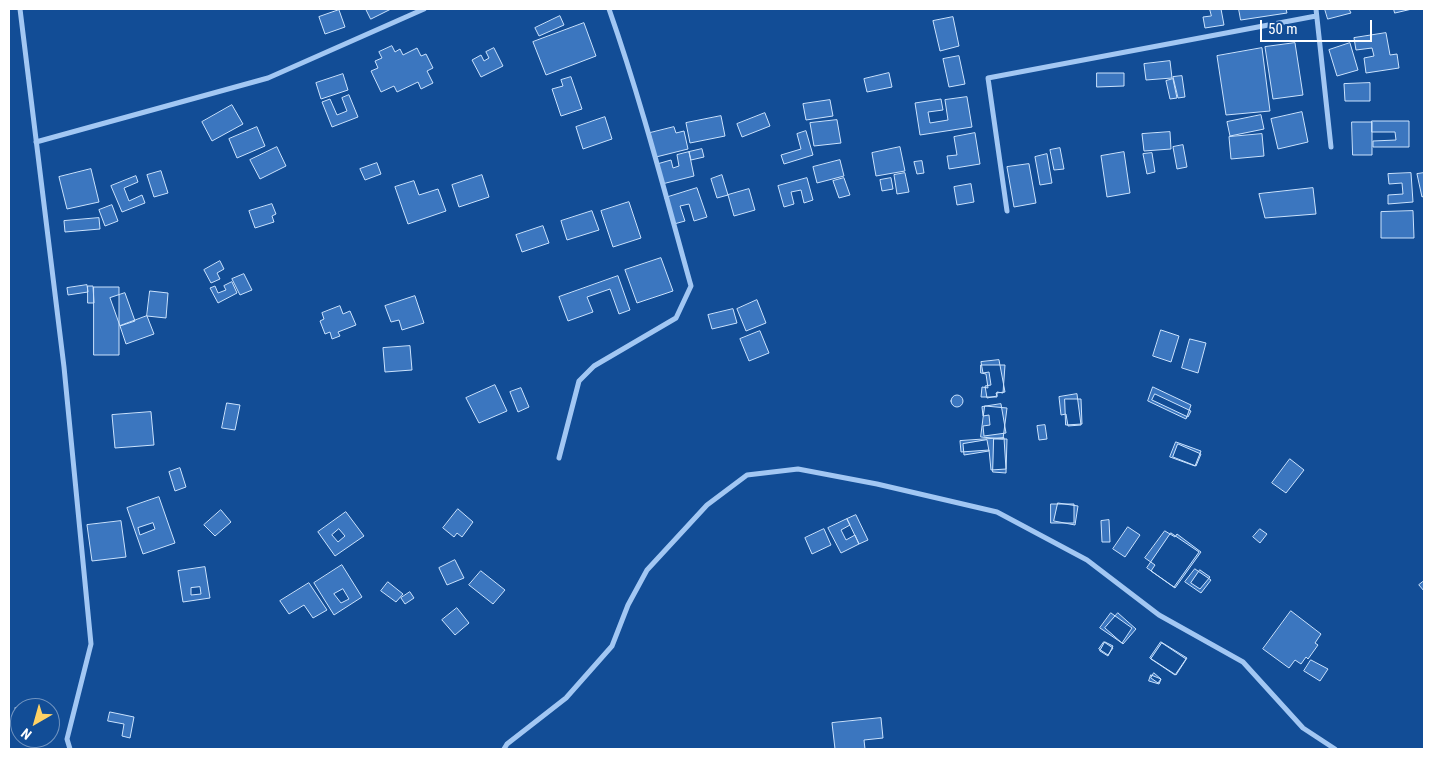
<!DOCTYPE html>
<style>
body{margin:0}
#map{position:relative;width:1433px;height:758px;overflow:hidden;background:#124d96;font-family:"Roboto Condensed",sans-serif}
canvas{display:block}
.frame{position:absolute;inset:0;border:10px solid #fff;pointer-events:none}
.north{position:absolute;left:10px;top:698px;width:50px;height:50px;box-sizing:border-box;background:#124d96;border:1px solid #7194c0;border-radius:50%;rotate:218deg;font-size:14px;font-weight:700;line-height:20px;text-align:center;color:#fff}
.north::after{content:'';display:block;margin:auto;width:18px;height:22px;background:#ffd265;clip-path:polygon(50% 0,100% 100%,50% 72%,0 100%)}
.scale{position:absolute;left:1260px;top:20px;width:112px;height:22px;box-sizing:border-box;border:2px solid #fff;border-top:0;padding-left:6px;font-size:15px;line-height:18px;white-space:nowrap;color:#fff;-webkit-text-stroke:4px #124d96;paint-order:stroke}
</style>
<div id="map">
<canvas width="1433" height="758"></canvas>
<div class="frame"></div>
<div class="north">N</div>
<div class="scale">50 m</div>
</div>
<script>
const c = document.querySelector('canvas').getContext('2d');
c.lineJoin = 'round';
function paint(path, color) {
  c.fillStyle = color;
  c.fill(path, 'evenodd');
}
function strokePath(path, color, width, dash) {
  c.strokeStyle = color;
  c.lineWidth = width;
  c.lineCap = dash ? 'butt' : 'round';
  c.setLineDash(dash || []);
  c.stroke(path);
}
const building = new Path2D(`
 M366 9H391L371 19Z
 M1210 9H1221L1224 25 1205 28 1203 17 1211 16Z
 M1239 9H1286L1287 13 1241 20Z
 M1325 9H1349L1351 13 1328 19Z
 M1394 9H1412L1395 13Z
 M339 10 345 27 325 34 319 17Z
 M560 16 564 25 539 36 535 28Z
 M953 17 959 46 940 51 933 21Z
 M584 23 596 56 546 75 533 42Z
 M1386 33 1390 55 1397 54 1399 68 1366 73 1364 58 1374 56 1372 48 1356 50 1354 38Z
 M1295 43 1303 95 1273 99 1265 47Z
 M1350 43 1358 70 1337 76 1329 50Z
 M392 46 395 52 400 49 403 55 417 48 421 56 426 54 433 68 427 71 433 83 421 89 418 82 397 92 394 86 381 92 371 71 378 68 375 61 382 58 379 52Z
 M494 48 503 66 481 77 472 60 481 55 484 61 489 58 486 52Z
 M1262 48 1270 111 1226 115 1217 56Z
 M959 56 965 84 949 87 943 59Z
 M1170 61 1172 78 1146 80 1144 64Z
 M889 73 892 87 867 92 864 79Z
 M1097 73H1124V86L1097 87Z
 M343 74 348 90 321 99 316 83Z
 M1182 76 1185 97 1178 98 1173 77Z
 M571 77 582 109 561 116 552 89 563 86 561 80Z
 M1173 79 1177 98 1170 99 1166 81Z
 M1370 83V101H1345L1344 84Z
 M349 95 358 117 332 127 322 102 330 99 337 115 347 111 342 98Z
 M967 97 972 127 920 135 915 103 941 99 943 110 928 112 930 123 948 120 945 100Z
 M830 100 833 116 806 120 803 104Z
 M232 105 243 124 212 141 202 122Z
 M1302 112 1308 142 1278 149 1271 119Z
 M765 113 770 126 742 137 737 124Z
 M1261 115 1264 129 1230 136 1227 122Z
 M721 116 725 136 690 143 686 123Z
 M605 117 612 139 583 149 576 127Z
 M837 120 841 143 814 146 810 123Z
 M1372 121H1409V147H1373V141L1396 140 1395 132H1372Z
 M1352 122H1372V155H1353Z
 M257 127 265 146 237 158 229 139Z
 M674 127 676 133 684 131 688 149 656 157 650 133Z
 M806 131 813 155 784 164 781 155 801 149 797 134Z
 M1170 132 1171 149 1144 151 1142 134Z
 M975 133 980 164 949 169 947 156 957 155 954 137Z
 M1262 134 1264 156 1231 159 1229 137Z
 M1183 145 1187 167 1177 169 1173 147Z
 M277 147 286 166 260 179 250 160Z
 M900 147 905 171 876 176 872 153Z
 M1060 148 1064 169 1054 170 1050 150Z
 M702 149 704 157 691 160 689 152Z
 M689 152 694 176 662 184 657 164 671 160 673 168 679 166 677 155Z
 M1124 152 1130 193 1107 197 1101 156Z
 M1152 153 1155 172 1147 174 1143 154Z
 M1047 154 1052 183 1040 185 1035 157Z
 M840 160 844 176 817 183 813 167Z
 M922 161 924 173 917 174 914 162Z
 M377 163 381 174 365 180 360 169Z
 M1029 164 1036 203 1014 207 1007 167Z
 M91 169 99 202 67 209 59 177Z
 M161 171 168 193 154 197 147 175Z
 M905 173 909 192 897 194 894 175Z
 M1411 173 1413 202 1388 204V195L1403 194 1402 183 1389 184 1388 174Z
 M1424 173V196L1422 197 1417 174Z
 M482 175 489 197 459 207 452 185Z
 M722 175 728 195 717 198 711 179Z
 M136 176 138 182 124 188 129 201 142 195 145 203 122 212 111 186Z
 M807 178 813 200 804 203 801 190 791 192 794 204 784 207 778 186Z
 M844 178 850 195 839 198 833 181Z
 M891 178 893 189 882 191 880 180Z
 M414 181 419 195 438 189 446 211 408 224 395 187Z
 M971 184 974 202 957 205 954 187Z
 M697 188 707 217 694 221 689 204 680 206 685 221 674 224 665 198Z
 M1313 188 1316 214 1265 218 1259 194Z
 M749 189 755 210 734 216 728 195Z
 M629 202 641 238 613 247 601 211Z
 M272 204 276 214 272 216 274 222 255 228 249 211Z
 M112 205 118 221 105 226 99 210Z
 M592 211 599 230 567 240 561 221Z
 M1413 211 1414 238H1381V212Z
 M99 218 100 229 65 232 64 221Z
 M543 226 549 243 522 252 516 235Z
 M661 258 673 291 637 303 625 270Z
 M220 261 224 269 217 273 220 279 211 283 204 270Z
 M244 274 252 290 240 295 232 279Z
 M618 276 630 310 619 314 610 289 587 297 593 312 568 321 559 297Z
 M232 282 237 293 218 303 210 288 215 286 218 293 226 290 224 286Z
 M87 285 88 292 68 295 67 288Z
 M88 286H93L94 303H88Z
 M94 287H119V355H94Z
 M150 291 168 293 166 318 147 316Z
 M125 293 135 321 120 326 110 298Z
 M415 296 424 323 402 330 399 320 391 322 385 306Z
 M757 300 766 323 746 331 737 309Z
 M340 306 343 314 350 311 356 325 338 332 340 336 332 339 330 332 325 334 320 321 324 319 322 313Z
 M733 309 737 323 712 329 708 315Z
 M147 316 154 334 126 344 120 326Z
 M1161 330 1179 336 1171 362 1153 356Z
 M760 331 769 353 749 361 740 339Z
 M1190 339 1206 343 1198 373 1182 368Z
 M410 346 412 370 385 372 383 348Z
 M999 360 1005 392 996 393 997 396 987 398 985 386 991 385 989 372 983 373 981 362Z
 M981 365H1005L1003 393 997 392V397H981L982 387 988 388 986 374 981 373Z
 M495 385 507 411 479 423 466 398Z
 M1153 387 1191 405 1186 419 1148 401Z
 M521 388 529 407 518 412 510 392Z
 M1077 394 1081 425 1068 426 1066 414 1061 415 1059 397Z
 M1155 394 1191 411 1188 417 1152 400Z
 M951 401a6 6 0 1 1 12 0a6 6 0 1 1-12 0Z
 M1065 399H1081L1082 424 1066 425Z
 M227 403 240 405 235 430 222 428Z
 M1001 404 1006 433 984 436 983 426 990 425 989 415 983 416 982 407Z
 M985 406 1007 408 1003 439 981 437Z
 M151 412 154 445 115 448 112 415Z
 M1045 425 1047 439 1039 440 1037 426Z
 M1004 438 1006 469 991 470 989 450 961 452 960 441Z
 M994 439H1007L1006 473 993 472Z
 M987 440 989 451 964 455 963 444Z
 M1176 442 1201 451 1195 466 1170 457Z
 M1178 444 1201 454 1196 466 1173 457Z
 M1290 459 1304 470 1286 493 1272 483Z
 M180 468 186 487 175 491 169 472Z
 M159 497 175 543 143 554 127 508ZM153 523 155 529 140 535 138 528Z
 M1058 503 1078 506 1075 525 1054 521Z
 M1051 504H1074V523H1051Z
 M458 509 473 522 462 537 457 533 454 537 443 528Z
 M221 510 231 522 215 536 204 525Z
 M346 512 364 536 335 556 318 532ZM339 529 345 536 338 542 332 535Z
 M856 515 868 540 859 544 847 519Z
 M847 519 850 525 841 530 846 540 855 535 859 544 841 553 828 528Z
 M1109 520 1110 542H1102L1101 521Z
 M121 521 126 557 92 561 87 525Z
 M1128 527 1140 535 1125 557 1113 549Z
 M824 529 831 545 812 554 805 538Z
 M1260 529 1267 534 1260 543 1253 537Z
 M1165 531 1175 537 1177 534 1201 552 1175 588 1151 571 1155 565 1145 558Z
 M1171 533 1199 552 1174 587 1147 568Z
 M455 560 464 578 447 585 439 568Z
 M342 565 362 597 334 615 314 583ZM343 589 349 599 341 603 334 594Z
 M205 567 210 598 183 602 178 571ZM200 587 201 594 191 595V588Z
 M1195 569 1211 580 1201 593 1185 582Z
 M1200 570 1210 577 1200 589 1191 583Z
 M481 571 505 590 493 604 469 585Z
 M1424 581V591L1419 585Z
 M388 582 403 594 396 602 381 591Z
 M309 583 327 610 313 618 304 605 289 614 280 601Z
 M410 592 414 598 405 604 401 598Z
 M457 608 469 623 455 635 442 620Z
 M1291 611 1321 634 1315 643 1318 645 1308 659 1306 657 1301 664 1295 660 1289 668 1263 649Z
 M1111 613 1132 628 1122 643 1100 628Z
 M1118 613 1136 629 1123 644 1105 628Z
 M1104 642 1113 648 1108 655 1099 649Z
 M1105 642 1113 646 1108 656 1100 651Z
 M1161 642 1187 658 1176 675 1150 658Z
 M1162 643 1186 659 1175 675 1151 659Z
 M1311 660 1328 669 1320 681 1304 671Z
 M1154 673 1161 679 1158 683 1151 678Z
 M1151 675 1161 679 1159 684 1149 681Z
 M43 705 44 708H20V726H17L15 708Z
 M110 712 134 717 130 738 122 736 124 724 108 721Z
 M881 718 883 738 864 740 865 749H835L832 723Z`);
paint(building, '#3b76bf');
strokePath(building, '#cae2fd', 1);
strokePath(new Path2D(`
 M20 9 64 367 91 644 67 739 70 749
 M1316 9 1331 147
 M36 142 268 78 424 9
 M1007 211 988 78 1316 16
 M559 458 579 381 594 366 676 318 691 286C665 193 641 100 609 9
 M504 749 507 744 566 698 612 646 628 605 647 570 707 505 747 475 798 469 877 484 997 512 1087 560 1159 615 1243 662 1303 728 1335 749`), '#a2c7f3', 5);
</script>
